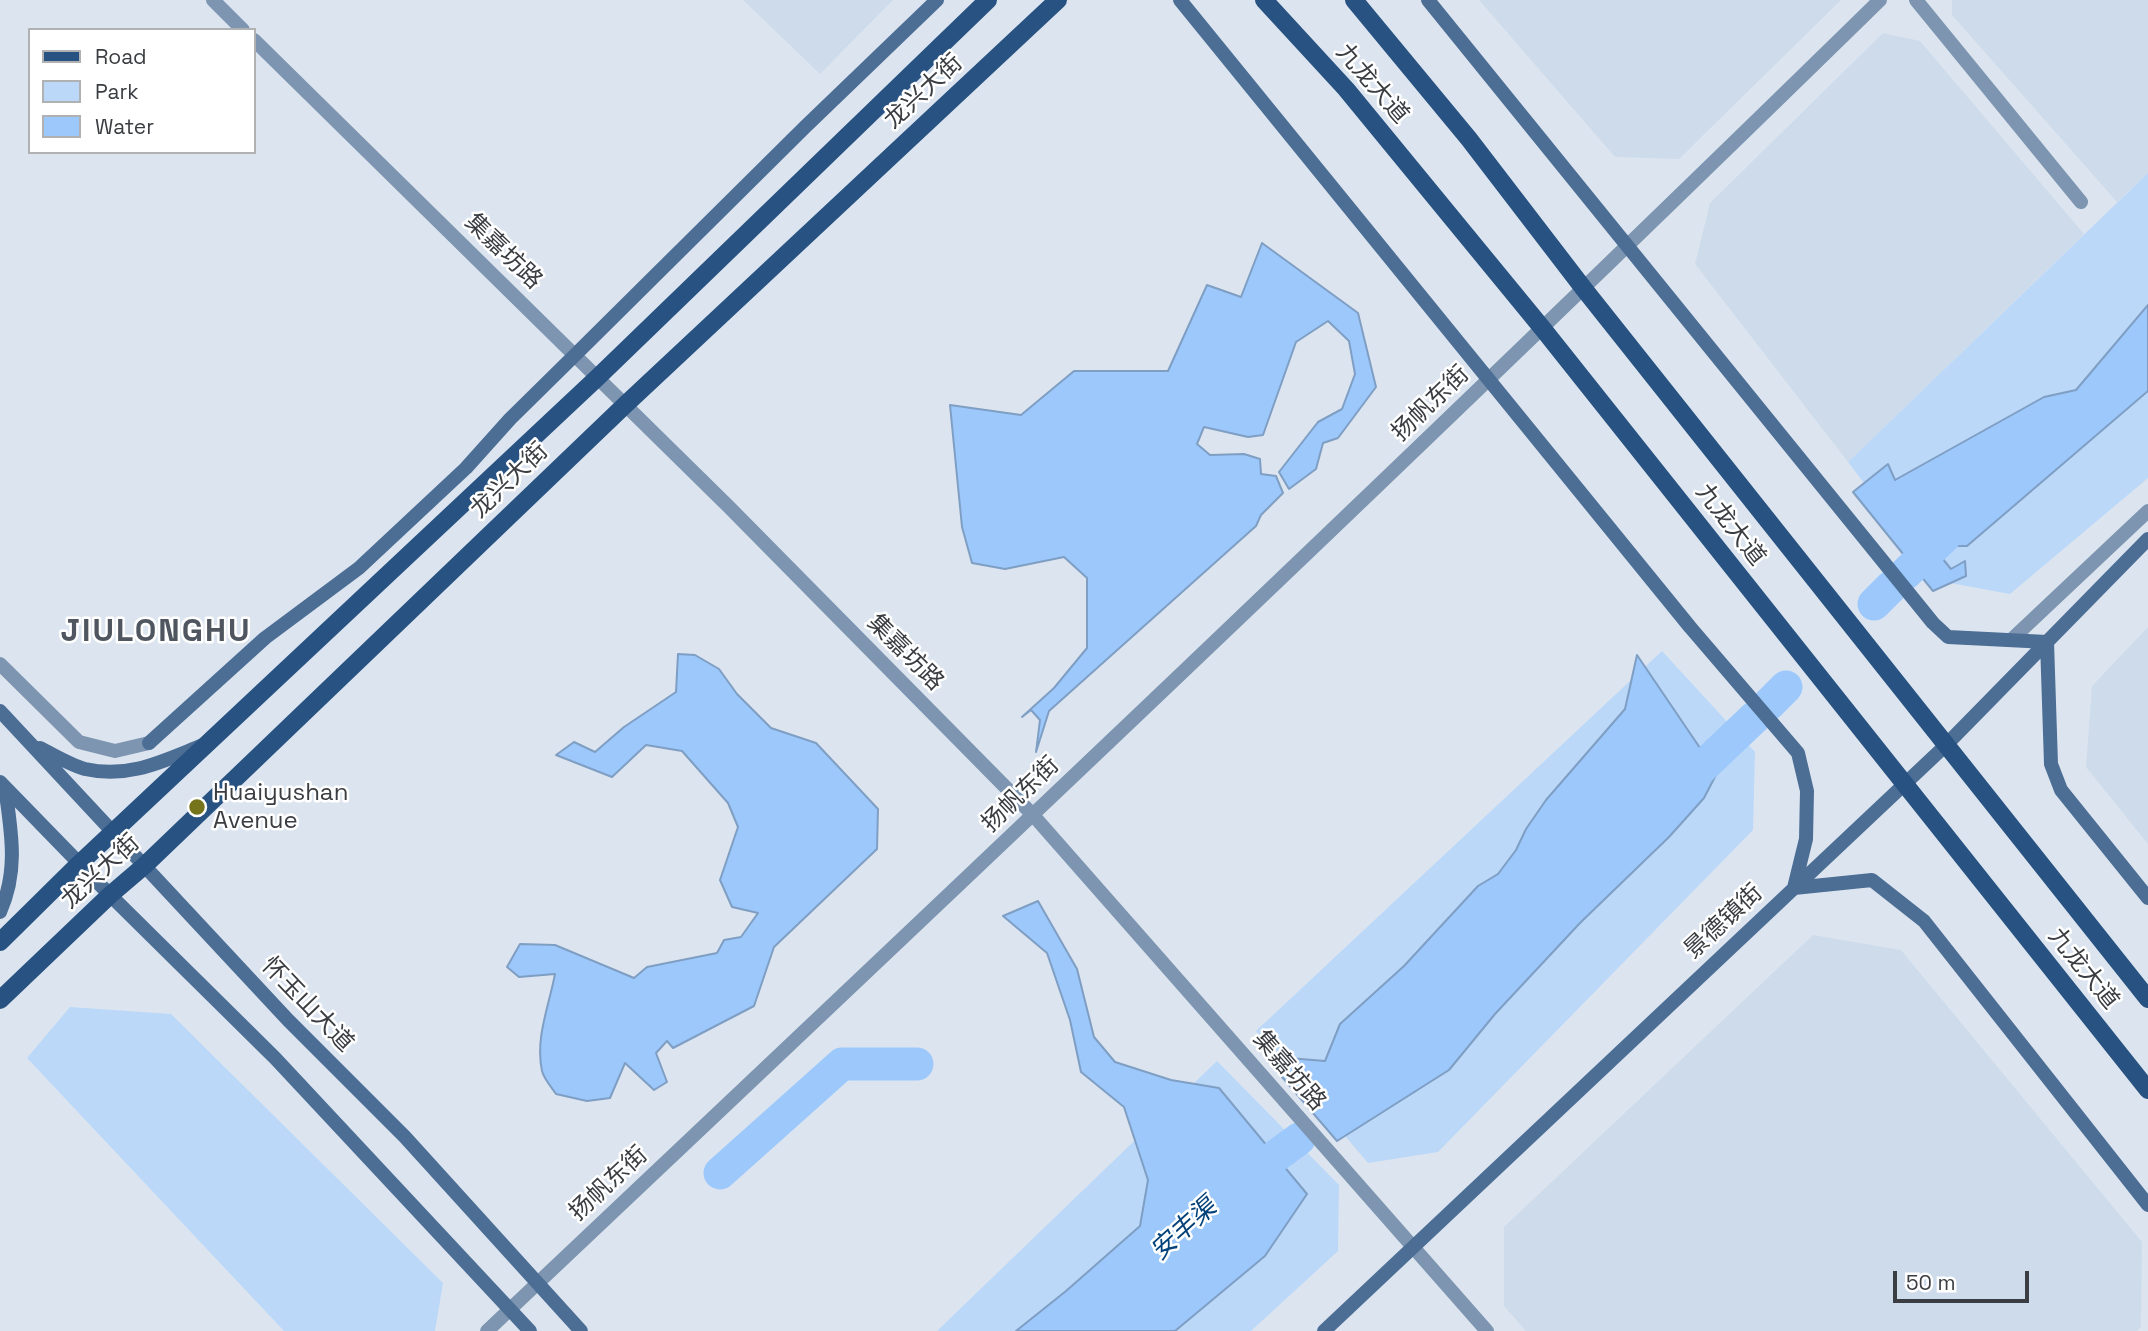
<!DOCTYPE html>
<meta charset="utf-8">
<style>
body{margin:0}
#map{position:relative;width:2148px;height:1331px;overflow:hidden;background:#dce5ef;font-family:"Space Grotesk",sans-serif}
canvas{display:block}
.legend{position:absolute;left:28px;top:28px;width:228px;height:126px;box-sizing:border-box;background:#fff;border:2px solid #b0b1b3;margin:0;padding:9px 12px;list-style:none;font-size:21px;color:#3a3d41}
.legend li{display:flex;align-items:center;gap:14px;height:35px}
.legend b{width:35px;border:2px solid #b0b1b3}
.scale{position:absolute;left:1893px;top:1271px;width:136px;height:32px;box-sizing:border-box;border:4px solid #3a3d41;border-top:0;padding-left:9px;font-size:21px;line-height:24px;white-space:nowrap;color:#3a3d41;-webkit-text-stroke:5px #fff;paint-order:stroke}
</style>
<div id="map">
<canvas width="2148" height="1331"></canvas>
<ul class="legend">
<li><b style="height:9px;background:#275281"></b>Road</li>
<li><b style="height:19px;background:#bbd8f9"></b>Park</li>
<li><b style="height:19px;background:#9cc8fb"></b>Water</li>
</ul>
<div class="scale">50 m</div>
</div>
<script>
const c = document.querySelector('canvas').getContext('2d');
c.lineJoin = 'round';
function paint(path, color) {
  c.fillStyle = color;
  c.fill(path, 'evenodd');
}
function strokePath(path, color, width, dash) {
  c.strokeStyle = color;
  c.lineWidth = width;
  c.lineCap = dash ? 'butt' : 'round';
  c.setLineDash(dash || []);
  c.stroke(path);
}
function write(font, color, halo, rows, align = 'center') {
  c.font = font + ' "Space Grotesk","Noto Sans SC",sans-serif';
  c.lineWidth = 5;
  c.setLineDash([]);
  c.textBaseline = 'middle';
  c.strokeStyle = halo;
  c.fillStyle = color;
  for (const [text, x, y, turn = 0] of rows) {
    c.save();
    c.translate(x, y);
    c.rotate((+turn || 0) * Math.PI / 180);
    c.textAlign = isNaN(turn) ? turn : align;
    if (halo) c.strokeText(text, 0, 0);
    c.fillText(text, 0, 0);
    c.restore();
  }
}
paint(new Path2D(`
 M743 0H893L820 74Z
 M1479 0H1841L1679 159 1615 157Z
 M1952 0H2148V173L2117 202 1952 15Z
 M1883 33 1920 41 2084 234 1848 462 1695 264 1710 203Z
 M2148 627V844L2086 767 2092 686Z
 M1813 935 1901 950 2142 1242 2141 1327 2137 1331H1526L1504 1306V1227Z`), '#cddbeb');
paint(new Path2D(`
 M2148 173V478L2010 594 1939 581 1848 462Z
 M1662 651 1755 752 1753 830 1438 1152 1368 1163 1256 1031Z
 M70 1007 171 1014 443 1283 435 1331H284L27 1058Z
 M1217 1061 1339 1185 1338 1251 1251 1331H937Z`), '#bbd8f9');
const water = new Path2D(`
 M1262 243 1358 313 1376 387 1338 438 1323 443 1316 469 1289 489 1279 472 1318 422 1342 409 1355 374 1349 341 1328 321 1296 342 1263 435 1248 437 1204 427 1197 444 1210 455 1244 454 1260 459 1261 474 1276 476 1283 493 1261 515 1256 526 1049 711 1036 752 1040 720 1031 710 1022 717 1054 688 1087 648V578L1064 557 1005 569 972 563 962 527 950 405 1021 415 1074 371H1168L1207 285 1241 297Z
 M2148 305V391L1967 546H1953L1942 558 1951 569 1965 561 1966 576 1933 591 1853 492 1888 464 1895 480 2044 397 2076 390Z
 M678 654 695 655 719 669 737 694 771 728 816 743 878 809 877 849 774 947 754 1006 673 1048 667 1041 656 1053 667 1082 654 1090 625 1063 610 1098 587 1101 556 1094C552 1088 544 1079 542 1071 535 1038 549 1006 555 974L519 977 507 967 520 944 555 945 634 978 647 967 717 953 724 940 741 937 758 913 732 907 720 880 738 827 728 803 682 751 646 745 612 777 556 755 574 742 595 752 624 727 676 692Z
 M1637 655 1717 773 1704 798 1669 837 1580 923 1495 1014 1449 1070 1337 1141 1264 1056 1325 1061 1340 1024 1404 966 1478 886 1498 874 1516 850 1526 829 1546 800 1625 709Z
 M1038 901 1077 969 1094 1037 1115 1062 1171 1080 1219 1088 1307 1194 1265 1256 1175 1331H1016L1066 1291 1140 1226 1148 1180 1124 1107 1081 1072 1070 1020 1047 953 1003 916Z`);
paint(water, '#9cc8fb');
strokePath(water, '#7f9ec3', 2);
strokePath(new Path2D(`
 M1906 573 1945 536
 M1874 604 1891 587
 M1769 704 1786 687
 M1677 791 1754 718
 M720 1173 842 1064H917
 M1239 1183 1299 1139`), '#9cc8fb', 33);
strokePath(new Path2D(`
 M213 0 243 30
 M1916 0 2081 202
 M254 40 729 507 1033 815 1487 1331
 M2011 640 2148 511
 M0 664 79 742 115 751 149 743
 M487 1331C954 890 1421 449 1880 0`), '#7d95b0', 14);
strokePath(new Path2D(`
 M1180 0 1690 627 1798 753 1807 791 1806 839 1794 888 1872 880 1924 921 2148 1205
 M1428 0 1933 623 1948 637 2047 642 2051 764 2061 790 2148 898
 M0 711 288 1020 405 1137 581 1331
 M149 743 265 638 359 568 466 468 510 419 575 355 805 127 937 0
 M40 748C54 755 70 765 85 769 129 779 163 761 203 745
 M0 782 110 895 275 1058 530 1331
 M0 912C19 870 11 831 5 787
 M1324 1331 1945 746 2148 539`), '#4c6e95', 14);
strokePath(new Path2D(`
 M1264 0 1346 89 1543 329 2148 1090
 M1354 0 1469 139 1584 289 2148 999
 M0 942 79 864 598 377 988 0
 M0 1000 110 895 144 866 625 405 1058 0`), '#275281', 18);
for (const [x, y, r, color] of [
 [197,807,9,"#75741a"]
]) {
  const dot = new Path2D();
  dot.arc(x, y, r, 0, 2 * Math.PI);
  c.fillStyle = color;
  c.fill(dot);
  strokePath(dot, '#fff', 2.5);
}
write('24px', '#3a3d41', '#fff', [
 ["九龙大道",1372,84,49],
 ["龙兴大街",924,92,-43],
 ["集嘉坊路",503,252,44],
 ["扬帆东街",1431,404,-44],
 ["龙兴大街",510,481,-44],
 ["九龙大道",1730,525,52],
 ["集嘉坊路",905,653,45],
 ["扬帆东街",1021,795,-44],
 ["龙兴大街",101,872,-43],
 ["景德镇街",1724,922,-43],
 ["九龙大道",2083,969,51],
 ["怀玉山大道",307,1005,46],
 ["集嘉坊路",1289,1071,49],
 ["扬帆东街",609,1184,-43]
]);
write('24px', '#3a3d41', '#fff', [
 ["Huaiyushan",213,793],
 ["Avenue",213,821]
], 'left');
write('italic 26px', '#04427a', '#fff', [
 ["安丰渠",1184,1230,-42]
]);
c.letterSpacing = '2px';
write('bold 32px', '#4f565f', '#fff', [
 ["JIULONGHU",156,632]
]);
c.letterSpacing = '0px';
</script>
